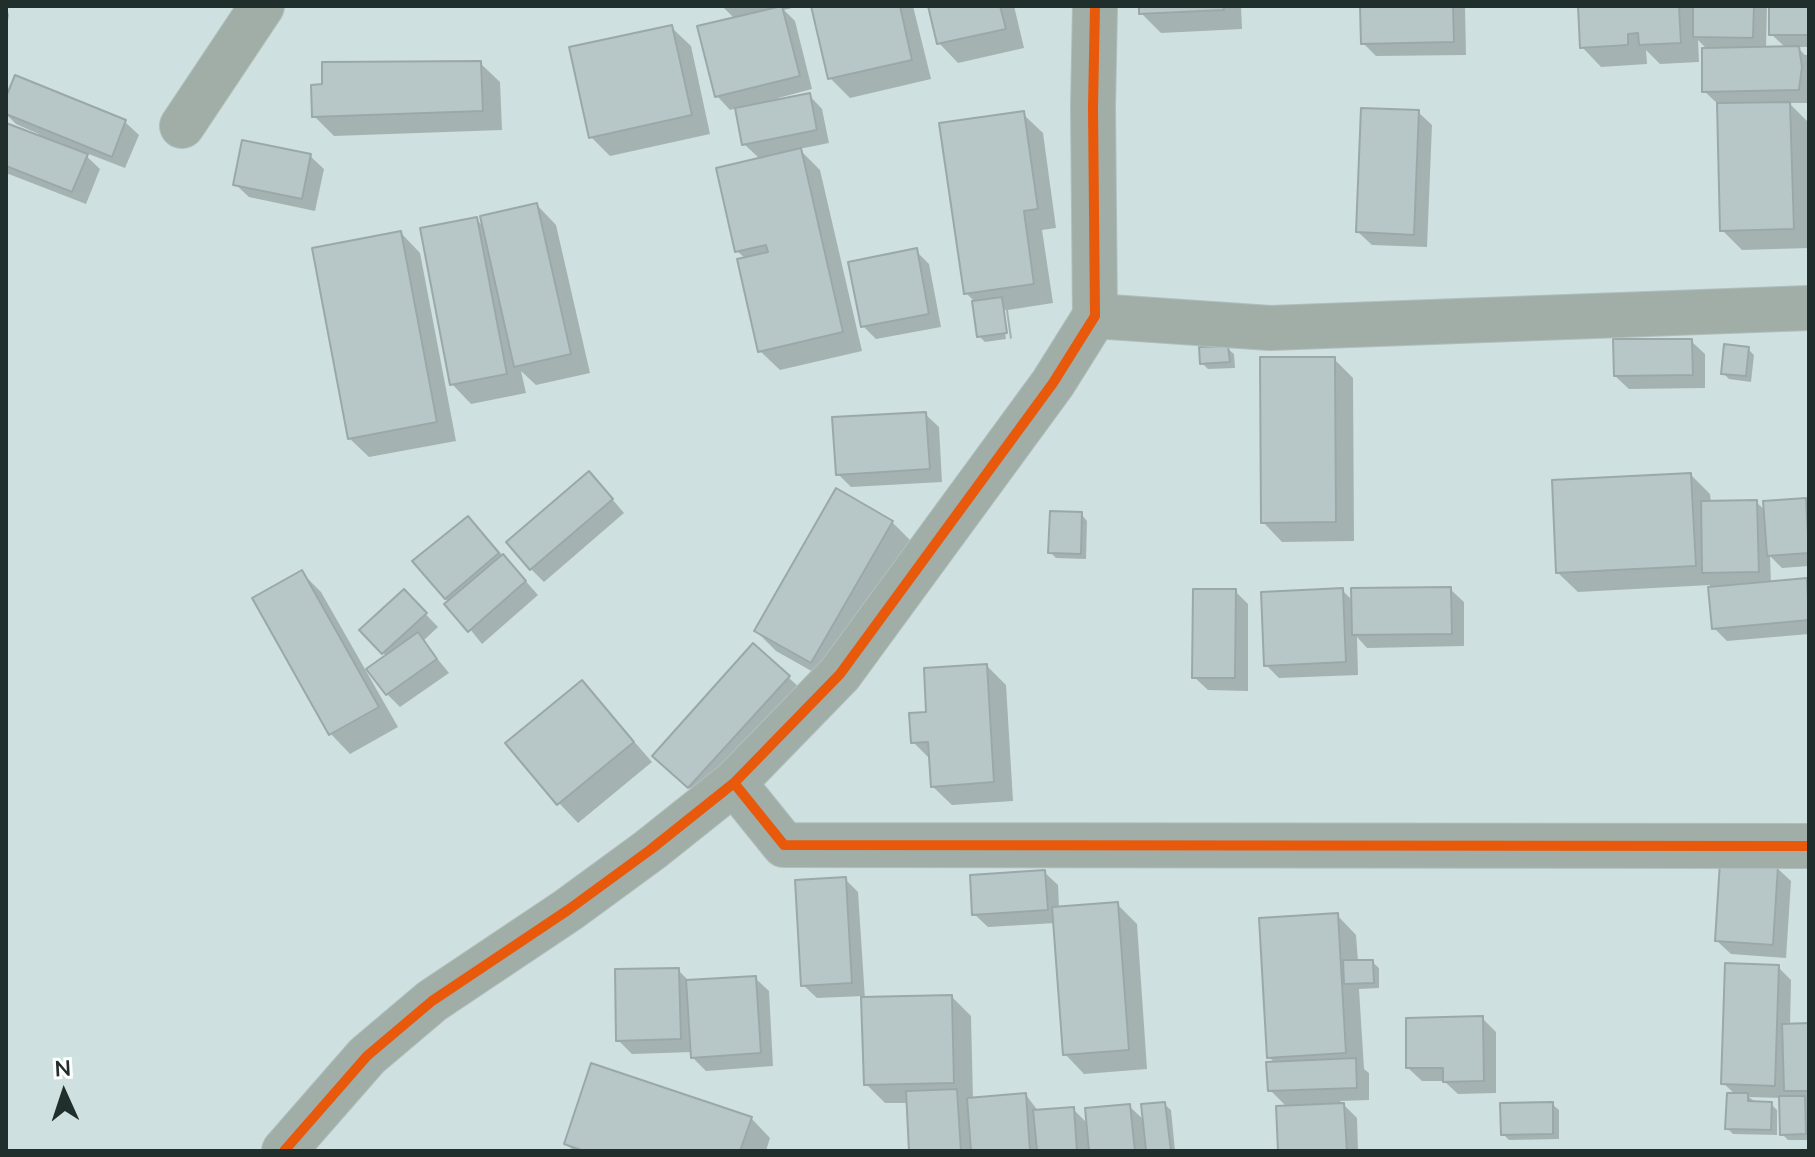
<!DOCTYPE html>
<style>
body{margin:0}
#map{position:relative;width:1815px;height:1157px;overflow:hidden;background:#cee0df;font-family:"Nunito Sans",sans-serif}
canvas{display:block}
.frame{position:absolute;inset:0;border:8px solid #202e2c;pointer-events:none}
.north{position:absolute;left:24px;top:1053px;width:80px;height:80px;-webkit-text-stroke:6px #fff;paint-order:stroke;rotate:357deg;font-size:22px;font-weight:700;line-height:32px;text-align:center;color:#202e2c}
.north::after{content:'';display:block;margin:auto;width:28px;height:36px;background:#202e2c;clip-path:polygon(50% 0,100% 100%,50% 72%,0 100%)}
</style>
<div id="map">
<canvas width="1815" height="1157"></canvas>
<div class="frame"></div>
<div class="north">N</div>
</div>
<script>
const c = document.querySelector('canvas').getContext('2d');
c.lineJoin = 'round';
function paint(path, color) {
  c.fillStyle = color;
  c.fill(path, 'evenodd');
}
function strokePath(path, color, width, dash) {
  c.strokeStyle = color;
  c.lineWidth = width;
  c.lineCap = dash ? 'butt' : 'round';
  c.setLineDash(dash || []);
  c.stroke(path);
}
paint(new Path2D(`
 M6 6 9 15 6 33Z
 M722 6H800L784 10 795 21 812 89 778 98 779 101 809 95 822 109 829 143 799 149 820 170 862 351 780 370 760 351 746 259 737 251 760 159 744 144 737 108 730 110 717 96 735 19Z
 M813 6H913L931 79 850 98 830 78Z
 M930 6H1014L1024 48 958 63 939 43Z
 M1141 6H1241L1242 29 1161 33 1141 13Z
 M1362 6H1465L1466 55 1376 56 1363 43Z
 M1580 6H1767L1766 49 1786 48 1771 34V6H1809V47H1797L1805 55H1809V103H1789L1809 123V248L1742 250 1722 230 1719 105 1704 91 1708 50 1698 40 1699 62 1660 64 1646 50 1647 64 1601 67 1582 47Z
 M671 27 691 46 710 134 610 156 591 137Z
 M480 63 500 82 502 130 334 136 314 116Z
 M6 103 125 122 139 135 125 168 81 151 100 169 86 204 6 173V125L38 137 39 134 16 124 6 114Z
 M1418 112 1432 125 1427 247 1372 245 1358 232Z
 M1023 114 1043 133 1056 228 1042 230 1053 303 1008 310 1012 338 1010 339 1006 310H1002L1006 339 985 342 979 336 974 301 966 293Z
 M310 156 324 169 315 211 249 197 235 184Z
 M537 205 556 225 590 373 536 385 521 371 526 393 471 404 452 384 476 219 485 228Z
 M401 233 420 253 456 441 369 457 349 438Z
 M916 251 929 264 941 327 876 339 863 326Z
 M1691 341 1705 354V388L1629 389 1615 376Z
 M1227 348 1234 354 1235 368 1208 369 1202 363Z
 M1748 349 1754 355 1751 382 1729 379 1723 373Z
 M1334 359 1353 378 1354 541 1282 542 1263 522Z
 M925 414 939 427 942 482 851 487 838 474Z
 M1691 475 1710 494 1711 503 1756 502 1766 511 1805 500 1809 504V566L1782 568 1770 556 1771 583 1806 580 1809 583V634L1727 641 1714 628 1710 585 1578 592 1558 573Z
 M602 487 624 513 544 582 531 569Z
 M1081 514 1087 521 1086 559 1056 558 1050 552Z
 M892 522 912 542 831 682 776 651 756 631Z
 M481 531 538 595 482 644 415 561Z
 M302 573 321 592 398 727 350 754 331 734 255 599Z
 M1450 589 1464 602V646L1367 648 1357 637 1358 675 1279 678 1266 665 1342 590 1353 601Z
 M1235 591 1248 604V691L1208 690 1194 677Z
 M404 592 438 627 423 641 449 673 400 707 387 694V657L362 630Z
 M987 666 1006 685 1013 801 952 805 932 786 931 760 913 742 928 714Z
 M788 677 802 690 703 800 668 769Z
 M582 682 652 762 578 823 559 803Z
 M1777 868 1791 881 1786 958 1731 954 1717 941Z
 M1044 872 1058 885 1059 908 1117 904 1137 924 1147 1069 1084 1074 1065 1054 1056 923 988 927 974 914Z
 M845 879 858 892 865 999 952 997 971 1016 973 1099 1026 1095 1039 1112 1073 1109 1089 1125 1129 1106 1145 1121 1164 1104 1171 1110 1175 1151H911L909 1103H885L866 1084 863 996 817 998 803 985Z
 M1337 915 1356 935 1358 962H1372L1379 968V988L1359 989 1364 1069 1369 1073V1100L1340 1101 1357 1118 1358 1151H1280L1287 1107 1270 1090 1276 1064 1269 1057Z
 M1778 967 1791 980 1790 1026 1809 1025V1140H1788L1782 1134 1781 1098 1749 1097 1754 1101 1771 1104 1777 1110V1135L1733 1134 1727 1128 1736 1095 1723 1083Z
 M678 970 690 982 755 978 769 991 773 1066 706 1071 693 1058V1052L632 1054 618 1040Z
 M1482 1018 1496 1032V1093L1458 1094 1444 1081H1422L1408 1068Z
 M1552 1104 1559 1110V1139L1509 1140 1503 1134Z
 M751 1118 770 1138 766 1151H574L566 1144Z`), '#0003');
const building = new Path2D(`
 M782 6 800 76 715 97 697 26Z
 M811 6H900L912 60 828 79Z
 M928 6H1000L1006 29 937 44Z
 M1139 6H1223L1224 10 1139 14Z
 M1360 6H1453L1454 42 1361 44Z
 M1578 6H1679L1681 43 1639 45 1638 33 1628 34V45L1580 48Z
 M1693 6H1754L1753 38 1693 37Z
 M1769 6H1809V35H1769Z
 M672 25 692 115 589 138 569 47Z
 M1799 46 1802 67 1799 90 1702 92V48Z
 M481 61 483 111 312 117 311 85 322 84V62Z
 M15 75 126 120 112 157 6 114V97Z
 M810 93 817 130 742 145 735 108Z
 M1790 102 1794 229 1720 231 1717 103Z
 M1361 108 1419 110 1414 235 1356 232Z
 M1024 111 1038 209 1024 211 1034 284 964 294 939 123Z
 M6 123 88 154 72 192 6 166Z
 M242 140 311 154 302 199 233 185Z
 M801 148 843 332 758 352 737 259 768 252 766 245 735 252 716 168Z
 M537 203 571 354 514 367 480 216Z
 M477 217 507 374 450 385 420 228Z
 M401 231 437 422 348 439 312 248Z
 M917 248 929 314 861 327 848 262Z
 M1002 297 1007 333 977 337 972 301Z
 M1613 339H1692L1693 375 1614 376Z
 M1724 344 1749 347 1746 376 1721 374Z
 M1228 346 1230 362 1200 364 1199 347Z
 M1260 357H1335L1336 522 1261 523Z
 M926 412 930 469 836 475 832 417Z
 M589 471 613 499 530 570 506 542Z
 M1691 473 1696 566 1556 573 1552 480Z
 M836 488 893 521 811 663 754 631Z
 M1806 498 1809 553 1767 556 1763 501Z
 M1757 500 1759 572 1702 573 1701 501Z
 M1050 511 1082 512 1081 554 1048 553Z
 M468 516 499 553 445 599 412 561Z
 M503 554 526 581 468 632 444 604Z
 M302 570 379 707 329 735 252 598Z
 M1807 578 1809 620 1712 629 1708 587Z
 M1451 587 1452 634 1352 635 1351 588Z
 M1343 588 1346 662 1264 666 1261 592Z
 M404 589 427 613 382 654 359 630Z
 M1193 589H1236L1235 678H1192Z
 M418 632 437 659 386 695 366 669Z
 M753 643 790 676 688 788 652 756Z
 M987 664 994 782 931 787 928 742 911 743 909 713 926 712 924 668Z
 M582 680 634 742 557 805 505 743Z
 M1720 862 1778 866 1773 945 1715 941Z
 M1045 870 1048 910 972 915 970 875Z
 M846 877 852 983 801 986 795 880Z
 M1118 902 1129 1050 1063 1055 1052 907Z
 M1338 913 1346 1053 1267 1058 1259 918Z
 M1343 960H1373L1374 983 1344 984Z
 M1725 963 1779 965 1775 1086 1721 1084Z
 M679 968 681 1039 616 1041 615 969Z
 M756 976 761 1053 691 1058 686 980Z
 M952 995 954 1083 864 1085 861 997Z
 M1483 1016 1484 1081 1443 1082V1068H1406V1018Z
 M1809 1023V1091H1784L1782 1024Z
 M1356 1058 1357 1088 1268 1091 1266 1062Z
 M591 1063 752 1117 740 1151H584L564 1144Z
 M957 1089 961 1151H909L906 1091Z
 M1026 1093 1030 1151H971L967 1098Z
 M1727 1093H1748V1101L1772 1102 1771 1130 1725 1129Z
 M1779 1096H1805L1806 1134 1780 1135Z
 M1165 1102 1171 1151H1146L1141 1104Z
 M1553 1102V1134L1501 1135 1500 1103Z
 M1344 1103 1347 1151H1278L1276 1106Z
 M1130 1104 1135 1151H1089L1085 1108Z
 M1074 1107 1077 1151H1037L1033 1110Z`);
paint(building, '#b7c6c7');
strokePath(building, '#9ba8aa', 2);
const minor = new Path2D(`
 M182 126 262 6
 M1095 316 1270 328 1809 308
 M734 783 784 845 1809 846
 M284 1151 367 1056 432 1001 568 910 650 850 734 783 840 674 1053 383 1095 316 1093 107 1095 6`);
strokePath(minor, '#b0bebd', 46);
strokePath(minor, '#a0aea7', 44);
strokePath(new Path2D(`
 M734 783 784 845 1809 846
 M284 1151 367 1056 432 1001 568 910 650 850 734 783 840 674 1053 383 1095 316 1093 107 1095 6`), '#e8590c', 10);
</script>
